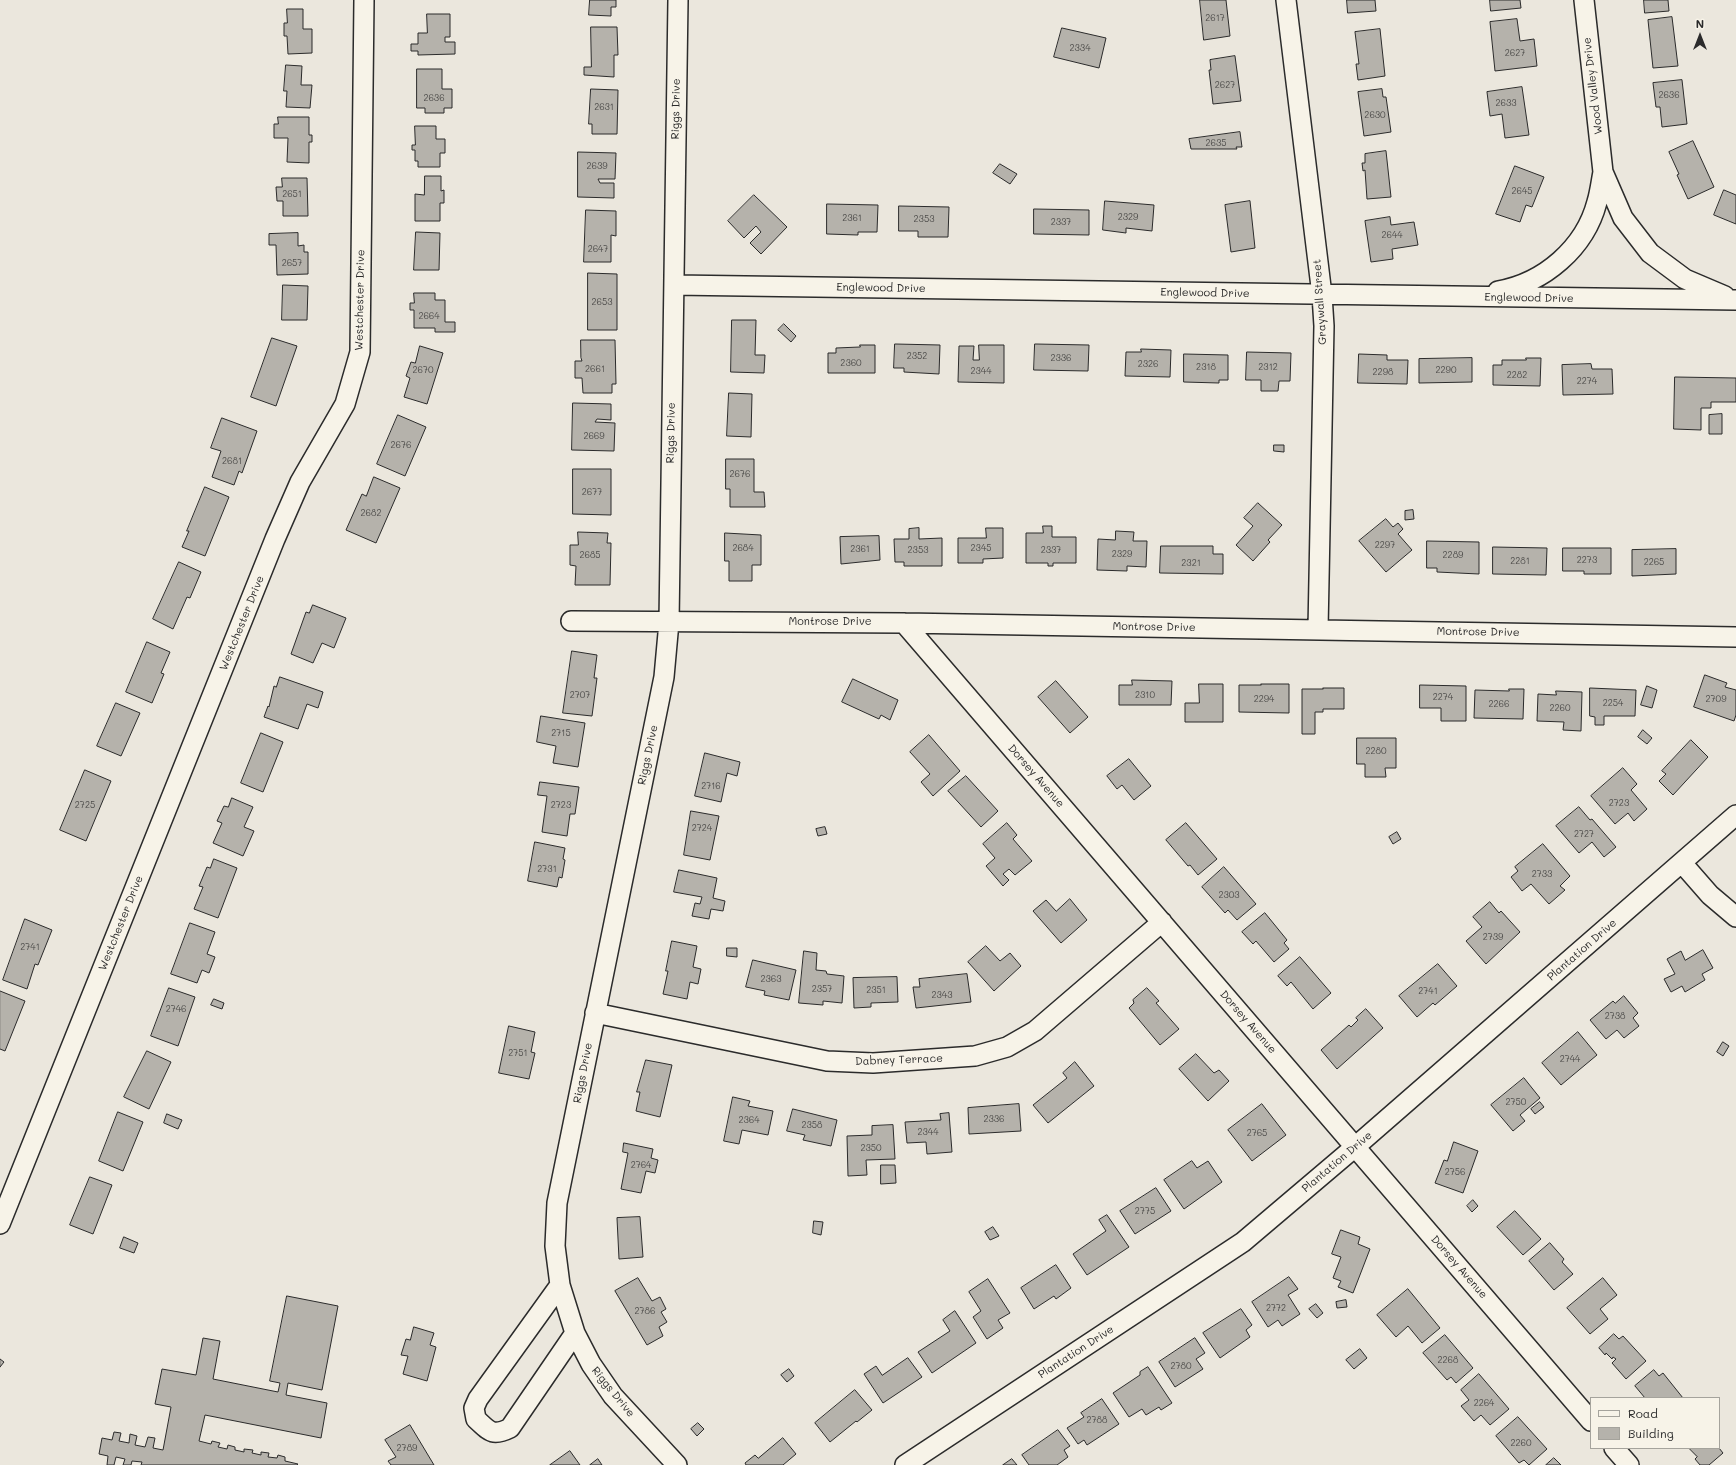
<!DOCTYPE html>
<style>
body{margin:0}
#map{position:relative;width:1736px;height:1465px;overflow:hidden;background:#ebe7dd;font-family:Mali,sans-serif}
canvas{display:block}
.legend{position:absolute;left:1590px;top:1397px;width:130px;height:52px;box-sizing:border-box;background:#f7f3e8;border:1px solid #a5a39c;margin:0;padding:5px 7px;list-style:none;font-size:12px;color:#2b2b2b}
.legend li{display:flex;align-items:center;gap:8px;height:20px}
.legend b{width:20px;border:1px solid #a5a39c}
.north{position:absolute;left:1680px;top:16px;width:40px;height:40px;-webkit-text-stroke:3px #f7f3e8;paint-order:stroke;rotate:0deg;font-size:11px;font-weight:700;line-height:16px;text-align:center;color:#2b2b2b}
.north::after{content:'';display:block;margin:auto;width:14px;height:18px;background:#2b2b2b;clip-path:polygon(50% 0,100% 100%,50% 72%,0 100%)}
</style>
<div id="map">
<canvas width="1736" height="1465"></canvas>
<ul class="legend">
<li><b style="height:5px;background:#f7f3e8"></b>Road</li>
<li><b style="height:11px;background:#b5b2ab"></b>Building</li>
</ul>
<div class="north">N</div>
</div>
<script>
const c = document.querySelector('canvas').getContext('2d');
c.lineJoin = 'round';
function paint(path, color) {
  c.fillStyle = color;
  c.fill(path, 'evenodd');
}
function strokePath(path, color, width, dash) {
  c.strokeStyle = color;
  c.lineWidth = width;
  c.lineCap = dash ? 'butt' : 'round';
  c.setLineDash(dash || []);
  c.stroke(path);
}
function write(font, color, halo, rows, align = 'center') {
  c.font = font + ' Mali,sans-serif';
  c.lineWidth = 3;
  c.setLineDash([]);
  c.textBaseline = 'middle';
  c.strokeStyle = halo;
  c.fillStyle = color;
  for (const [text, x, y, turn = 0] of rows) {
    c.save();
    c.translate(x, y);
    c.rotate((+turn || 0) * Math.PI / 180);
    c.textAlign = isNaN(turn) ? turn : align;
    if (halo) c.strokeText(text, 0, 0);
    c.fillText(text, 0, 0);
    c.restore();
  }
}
const building = new Path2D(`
 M590 0H616V7H611V16L589 15Z
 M1200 0H1226L1230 36 1204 40Z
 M1347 0H1375L1376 11 1348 13Z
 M1490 0H1520L1521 8 1491 11Z
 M1644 0H1668L1669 11 1645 13Z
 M287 9H303V29H312V53L288 54 287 36H284V23H287Z
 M427 14H450V37H445V42H455V54L418 55V51H411V44H418V33H427Z
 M1672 17 1678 66 1653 68 1648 20Z
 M1517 19 1520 41 1534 39 1537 66 1495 71 1490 22Z
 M591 27H617L618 55H614V77L584 75V67H591Z
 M1062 28 1106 38 1099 68 1054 57Z
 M1380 29 1385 76 1358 80 1356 64H1359L1355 32Z
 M1235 56 1241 101 1213 104 1209 70H1211L1210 60Z
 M286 65 302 66 301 85H312L310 108 286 107 287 91H284Z
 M417 69H442V89H452V108H444V113H425V108H417Z
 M1682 80 1687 124 1662 127 1660 107H1656L1653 83Z
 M1522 87 1529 135 1505 138 1502 114 1490 116 1487 92Z
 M591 89 618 90 617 134H592V124H589Z
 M1382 89 1383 97H1386L1391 132 1364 136 1358 92Z
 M278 117H309V135H312V142H309V163L287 162 288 138H274V124H278Z
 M415 126H436V139H445V153H440V167H418V161H415V150H412V145H415Z
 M1240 132 1242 147H1236L1237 149H1191L1189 139Z
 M1693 141 1714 187 1688 199 1677 175 1679 174 1669 152Z
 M1386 151 1391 197 1367 199 1365 170 1363 171 1362 163H1365V154Z
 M578 152 616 153 615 179H598L600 183H614V198L578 197Z
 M1000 164 1017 174 1010 184 993 173Z
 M1515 166 1544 177 1532 207 1526 205 1520 222 1496 214Z
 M425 176H441V191L444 190V203H440V221H415V194L424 195Z
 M282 178H307L308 216H283V201H277L276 187H282Z
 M1724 190 1736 195V224L1714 215Z
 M754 195 787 227 761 254 750 243 761 232 756 226 744 238 728 221Z
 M1105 201 1154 205 1152 231 1126 228V233L1103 230Z
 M1250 201 1255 248 1231 252 1225 205Z
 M827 204 878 205 877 232H858V235L827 234Z
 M899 206 949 207 948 237H918V231H899Z
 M1034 209 1089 210V235L1034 234Z
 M586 210 616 211V236L611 235V262H584Z
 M1390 217 1391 225 1414 222 1418 245 1392 249 1393 259 1371 262 1365 221Z
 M416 232 440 233 439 270H414Z
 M298 233V246L304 245V252H308V274L277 275 276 245H269V234Z
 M588 273 617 274V330H588Z
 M283 285 308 286 307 320H282Z
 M414 293H435V300H445V322H455V332H435V328H414V310H410V303H414Z
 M732 320H756L755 355H765L764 373 731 372Z
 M784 324 796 336 791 342 778 330Z
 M272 338 297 346 276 406 251 397Z
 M581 340H615L616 384H612V393H583L582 378H575V361H582L581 358Z
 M895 344 940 345 939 374 904 372V368H894Z
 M1035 344 1089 345 1088 371 1034 370Z
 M860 345H875V373H828V353H836V348L860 347Z
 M979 345H1004V383L958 382 959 346H974L973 360H979Z
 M420 346 443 353 427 404 404 397 410 378 406 376 411 362 415 363Z
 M1141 349 1171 350 1170 377 1125 376 1126 352H1141Z
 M1247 352 1291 353 1290 381H1279L1278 391H1261V380H1246Z
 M1184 354 1228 355V380H1219V383L1184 382Z
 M1359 354 1387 355V360H1408L1407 384 1358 383Z
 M1472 358V382L1419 383V359Z
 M1526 358H1541L1540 386 1493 385V365H1502V360H1526Z
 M1591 364 1592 369H1612L1613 394 1563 395 1562 365Z
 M1675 377 1736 378V402H1711V408H1701V430L1674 429Z
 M729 393 752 394 751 437 727 436Z
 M573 403 611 404V420L597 419 595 422 615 423 614 451 572 450Z
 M1722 414V434H1709V415Z
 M398 415 426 427 405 476 377 464Z
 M222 418 257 431 242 473 239 471 234 485 212 477 221 451 211 448Z
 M1274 445H1284V452L1274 451Z
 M726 459H754V492H764L765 507H730V489H726Z
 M573 469H611V515L573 514Z
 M374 477 400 488 376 543 346 530 362 494 366 496Z
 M205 487 229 497 205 556 182 547 189 531H187Z
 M1258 503 1282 525 1268 540 1270 542 1253 561 1236 545 1253 526 1244 518Z
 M1413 510 1414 519 1405 520V511Z
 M1386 519 1393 527 1398 523 1403 529 1398 534 1412 550 1386 572 1359 541Z
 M1043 526H1052V537H1076V563H1053V566H1048V563H1026V533H1043Z
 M919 528V539L942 538V566H904V562H895L894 539H909V529Z
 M986 528H1003V558L983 559V563H958V538H986Z
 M1116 531 1134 532 1133 541H1147L1146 567 1127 566V571L1097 570 1098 539 1115 540Z
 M578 532 608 533 607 543H611L610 585H575L576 566 570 565V545H578Z
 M725 533 761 535V565H752V581H729V561H725Z
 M879 536 880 560 841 564 840 537Z
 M1427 541 1479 542V574L1437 572V568H1427Z
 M1161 546H1213V554H1223V574L1160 573Z
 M1493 547 1547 548 1546 575 1493 574Z
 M1563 548H1611V574H1584V571H1563Z
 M1676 549V574L1632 576V550Z
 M179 562 201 572 190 598 187 597 173 629 153 619Z
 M313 605 346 618 334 648 322 643 313 663 291 654 306 612 309 613Z
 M147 642 170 652 161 673 164 674 152 703 126 692Z
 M572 651 597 655 594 678H597L592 716 563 713Z
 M1705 675 1727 683 1725 687 1736 690V715L1734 721 1694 707Z
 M280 677 323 692 318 708 307 704 298 729 264 717 268 706 269 707 274 686 276 687Z
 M853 679 898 700 890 720 881 715 879 719 842 702Z
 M1132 680 1172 681 1171 705H1119V685H1132Z
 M1056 681 1088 717 1070 733 1038 697Z
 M1199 684H1223V722H1185V703H1199Z
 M1261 684H1289V713L1239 712V685H1261Z
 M1420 685 1466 686V721H1441V708H1420Z
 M1647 686 1657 690 1652 708 1641 705Z
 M1323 688H1344V709H1323V712H1315V734H1302V689H1323Z
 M1590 688 1636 690 1635 716H1604V725H1595V717L1590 716Z
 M1509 689H1524L1523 719 1474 718 1475 690 1509 691Z
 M1556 691 1582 692 1581 731 1563 730 1564 722 1537 721 1538 694 1556 695Z
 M116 703 140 713 121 756 97 746Z
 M541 716 585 723 578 767 553 763 556 746 537 742Z
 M1643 730 1652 738 1647 744 1638 737Z
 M261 733 283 742 263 792 241 783Z
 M929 735 960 771 933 796 921 782 930 774 910 752Z
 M1357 738H1396V768H1385L1386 777H1365V764H1357Z
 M1691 740 1708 757 1673 795 1659 781 1666 774 1662 771Z
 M705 753 740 762 737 776 727 773 721 802 695 796Z
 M1129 759 1151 786 1134 800 1122 785 1117 789 1107 776Z
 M1623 768 1637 784 1631 790 1647 809 1634 821 1628 813 1615 824 1591 796Z
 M85 770 111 781 86 841 60 830Z
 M966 776 998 811 981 827 948 791Z
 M540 782 579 787 575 814H570L567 836 542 832 547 796 538 795Z
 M232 798 253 807 244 827 254 831 243 856 213 843 222 823 217 821 224 806 228 807Z
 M1579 807 1590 820 1592 819 1616 847 1604 857 1592 842 1579 853 1556 826Z
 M691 811 719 816 710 860 684 855Z
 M1007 823 1017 835 1013 839 1032 861 1015 875 1009 869 1003 874 1009 880 1003 886 986 866 995 858 983 844Z
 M1186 823 1217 859 1198 875 1190 865 1188 866 1166 840Z
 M825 827 827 834 818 836 816 829Z
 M1397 832 1401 839 1393 844 1389 837Z
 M535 842 565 848 563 859 565 860 562 878 559 877 557 887 528 881Z
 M1543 844 1570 876 1560 886 1565 890 1549 904 1531 884 1522 891 1511 877 1518 871 1515 867Z
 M214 859 237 868 218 918 194 909 203 887 199 886 207 867 210 868Z
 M1224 867 1256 904 1237 920 1228 910 1225 913 1202 887Z
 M679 870 717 878 713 898 725 901 723 911 711 909 709 919 692 916 695 903 700 904 702 897 674 892Z
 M1070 899 1087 920 1061 943 1033 911 1046 900 1056 911Z
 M1490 902 1499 913 1501 911 1520 932 1486 964 1466 941 1482 927 1473 917Z
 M1265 913 1287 940 1284 943 1289 949 1274 962 1256 941 1253 944 1242 932Z
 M25 919 52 930 38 965 35 964 27 989 3 980Z
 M190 923 215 932 207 954 215 957 209 973 202 970 197 983 171 974Z
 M672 941 697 946 693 967 701 969 698 984 690 982 687 999 663 994 668 971H666Z
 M986 946 1000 961 1010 953 1021 966 994 991 968 962Z
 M727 948H737V957L727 956Z
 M1703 950 1713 968 1702 974 1705 980 1685 992 1682 986 1671 992 1664 979 1675 974 1667 959 1681 951 1685 960Z
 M804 951 817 953 816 970 826 971 827 974 844 976 842 1003 823 1001V1005L799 1003Z
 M1300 957 1331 993 1313 1009 1291 982 1287 986 1278 976Z
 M753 960 796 970 789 1000 764 995 765 991 746 987Z
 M1438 964 1457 986 1435 1005 1433 1003 1417 1017 1399 996Z
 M967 974 971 1002 916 1008 913 987H920L919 979Z
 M897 977 898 1002 871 1003V1007L854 1008 853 978Z
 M169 988 195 997 178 1046 151 1036Z
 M1147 988 1159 1001 1156 1003 1179 1029 1160 1045 1129 1008 1134 1003 1133 1000Z
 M0 991 25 1001 5 1051 0 1049Z
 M1624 996 1638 1013 1633 1018 1639 1026 1624 1038 1617 1030 1606 1039 1590 1020 1613 1001 1615 1003Z
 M214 999 224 1003 222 1009 211 1005Z
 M1366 1009 1383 1028 1337 1069 1321 1050 1349 1025 1351 1027 1358 1020 1356 1018Z
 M509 1026 535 1032 531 1052 535 1053 529 1079 499 1073Z
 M1578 1032 1597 1055 1561 1085 1542 1063Z
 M1723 1042 1729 1046 1723 1056 1717 1052Z
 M147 1051 171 1062 149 1109 124 1097Z
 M1196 1054 1214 1073 1219 1070 1229 1081 1208 1101 1179 1069Z
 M646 1060 672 1065 660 1117 636 1111 640 1092H637Z
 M1075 1062 1094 1086 1048 1123 1033 1105 1067 1078 1063 1073Z
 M1524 1078 1540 1098 1520 1115 1525 1121 1513 1131 1491 1105Z
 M733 1097 750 1101 748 1106 773 1111 768 1135 742 1130 739 1144 724 1141Z
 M1540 1102 1544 1107 1535 1114 1531 1109Z
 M1019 1104 1021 1131 969 1134 968 1108Z
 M1262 1104 1286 1135 1252 1161 1228 1130Z
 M793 1109 837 1120 831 1146 803 1140 805 1135 787 1131Z
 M118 1112 143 1122 123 1171 99 1161Z
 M949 1113 952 1152 927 1154 926 1142 907 1143 905 1122 941 1120 940 1114Z
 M167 1114 182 1120 178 1129 164 1123Z
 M893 1125 895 1159 866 1160 867 1175 848 1176 847 1136 872 1135V1126Z
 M1454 1142 1478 1151 1463 1193 1435 1183 1444 1160 1447 1161Z
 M624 1143 653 1149 651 1158 658 1160 655 1173 646 1171 641 1193 621 1189 628 1153 623 1152Z
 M1192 1161 1197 1168 1208 1161 1222 1182 1184 1209 1164 1180Z
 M881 1165H895L896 1183 881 1184Z
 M90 1177 112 1185 93 1234 70 1225Z
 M1156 1188 1171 1211 1135 1234 1120 1211Z
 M1473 1200 1478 1206 1472 1212 1467 1206Z
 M1515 1211 1541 1239 1523 1255 1497 1227Z
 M1107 1215 1129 1247 1087 1275 1073 1254 1106 1231 1099 1220Z
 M640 1217 643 1257 619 1259 617 1218Z
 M814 1221 823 1222 821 1235 813 1233Z
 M993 1227 999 1236 990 1240 985 1232Z
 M1341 1230 1360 1237 1358 1244 1370 1249 1353 1293 1338 1287 1341 1281 1333 1278 1341 1257 1332 1254Z
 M124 1237 138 1243 134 1253 120 1248Z
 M1550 1243 1564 1259 1562 1262 1573 1274 1554 1290 1529 1261Z
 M1056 1265 1071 1288 1056 1299 1054 1296 1034 1309 1021 1288Z
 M1289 1277 1298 1289 1288 1295 1300 1314 1282 1326 1278 1320 1268 1327 1252 1302Z
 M638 1278 652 1301 660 1297 666 1309 661 1312 667 1322 659 1327 663 1336 647 1345 615 1291Z
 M1603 1278 1617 1295 1600 1309 1608 1319 1590 1334 1567 1308Z
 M988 1279 1010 1313 998 1320 1003 1328 987 1339 973 1317 981 1311 969 1292Z
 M1408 1289 1440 1328 1422 1343 1408 1326 1396 1337 1377 1315Z
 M287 1296 338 1306 322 1390 288 1383 286 1395 327 1403 321 1438 205 1415 199 1441 211 1444 212 1441 220 1443 218 1447 227 1449 228 1445 235 1447V1450L244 1452V1449L253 1450 252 1453 261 1455V1452L269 1453 268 1457 277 1458 278 1455 285 1457V1461L298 1464 297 1465H141L142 1462 132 1461 131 1465H123L125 1459 116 1457 114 1465H107L108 1456 99 1454 102 1438 112 1440 114 1432 121 1433 119 1441 129 1443 130 1434 137 1436 135 1445 145 1447 148 1437 155 1438 153 1448 163 1450 171 1407 155 1404 162 1369 196 1375 203 1338 220 1341 213 1379 278 1392 280 1383 270 1381Z
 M1346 1300 1347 1307 1337 1308 1336 1302Z
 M1316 1304 1323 1313 1317 1318 1309 1309Z
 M1241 1309 1252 1325 1246 1330 1250 1337 1220 1358 1203 1333Z
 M955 1311 976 1343 932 1373 918 1352 950 1331 943 1320Z
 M414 1327 434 1333 430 1345 436 1347 427 1381 403 1374 408 1356 401 1355 406 1339 410 1340Z
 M1614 1334 1619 1339 1623 1336 1646 1361 1626 1379 1612 1363 1616 1359 1613 1357 1612 1359 1606 1353 1605 1355 1599 1348Z
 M1445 1335 1473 1368 1456 1383 1451 1377 1447 1380 1423 1353Z
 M1195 1338 1205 1353 1196 1359 1203 1369 1175 1387 1159 1362Z
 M1360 1349 1367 1358 1354 1369 1346 1360Z
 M908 1358 922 1377 883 1403 864 1374 876 1366 882 1375Z
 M0 1359 4 1362 0 1367Z
 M1148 1367 1172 1403 1161 1410 1159 1407 1146 1415 1142 1409 1129 1417 1113 1393 1140 1375V1372Z
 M789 1369 794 1376 787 1382 781 1375Z
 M1654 1370 1659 1376 1663 1373 1683 1398H1645L1635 1386Z
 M1479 1374 1509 1409 1490 1425 1481 1415 1474 1421 1461 1406 1469 1400 1461 1390Z
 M855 1390 872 1410 857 1422 856 1421 830 1442 815 1423Z
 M1102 1399 1119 1424 1087 1445 1084 1440 1078 1444 1067 1428 1084 1417 1081 1413Z
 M1518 1417 1547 1449 1529 1465 1524 1460 1519 1463 1496 1436Z
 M698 1423 704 1429 697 1436 691 1429Z
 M410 1425 434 1465H391L388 1461 396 1457 385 1440Z
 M1058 1430 1070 1446 1064 1450 1068 1457 1057 1465H1029L1022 1455Z
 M783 1438 796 1454 783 1465H746L745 1463 755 1455 758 1458Z
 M1689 1448H1719L1723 1453 1709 1465H1700L1695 1459 1697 1457Z
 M570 1451 580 1465H550Z
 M1554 1458 1561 1465H1546Z
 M598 1459 602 1465H590Z
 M1012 1459 1017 1465H1003Z`);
paint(building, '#b5b2ab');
strokePath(building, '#2b2b2b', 1);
const street = new Path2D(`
 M1286 0 1322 295 1324 326 1318 629
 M1584 0 1603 172 1623 218 1650 253 1685 279 1725 296
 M674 285 1736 300
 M1498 291C1544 283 1585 248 1597 202 1600 192 1601 182 1603 172
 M571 621 904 623 1736 637
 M904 623 1591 1421
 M1682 863 1710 895 1736 917
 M595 1013 827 1061 873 1063 975 1056 1007 1047 1035 1031 1162 922
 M0 1224 275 539 300 482 345 404 360 352 364 0
 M560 1285 478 1399 474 1408 476 1419C489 1431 492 1437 510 1428L575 1333
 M1614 1448 1629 1465
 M677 1465 613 1396 591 1364 575 1333 560 1285 555 1246 557 1203 664 677 669 622 678 0
 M905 1465 1243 1242 1355 1147 1736 815`);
strokePath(street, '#2b2b2b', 22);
strokePath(street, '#f7f3e8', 19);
write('9px', '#4e4d4b', null, [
 ["2617",1215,18],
 ["2334",1080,48],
 ["2627",1515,53],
 ["2627",1225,85],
 ["2636",1669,95],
 ["2636",434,98],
 ["2633",1506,103],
 ["2631",604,107],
 ["2630",1375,115],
 ["2635",1216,143],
 ["2639",597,166],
 ["2645",1522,191],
 ["2651",292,194],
 ["2329",1128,217],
 ["2361",852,218],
 ["2353",924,219],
 ["2337",1061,222],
 ["2644",1392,235],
 ["2647",598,249],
 ["2657",292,263],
 ["2653",602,302],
 ["2664",429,316],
 ["2352",917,356],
 ["2336",1061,358],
 ["2360",851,363],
 ["2326",1148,364],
 ["2318",1206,367],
 ["2312",1268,367],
 ["2661",595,369],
 ["2670",423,370],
 ["2290",1446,370],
 ["2344",981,371],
 ["2298",1383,372],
 ["2282",1517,375],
 ["2274",1587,381],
 ["2669",594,436],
 ["2676",401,445],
 ["2681",232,461],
 ["2676",740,474],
 ["2677",592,492],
 ["2682",371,513],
 ["2297",1385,545],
 ["2684",743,548],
 ["2345",981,548],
 ["2361",860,549],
 ["2353",918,550],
 ["2337",1051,550],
 ["2329",1122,554],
 ["2685",590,555],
 ["2289",1453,555],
 ["2273",1587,560],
 ["2281",1520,561],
 ["2265",1654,562],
 ["2321",1191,563],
 ["2707",580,695],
 ["2310",1145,695],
 ["2274",1443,697],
 ["2294",1264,699],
 ["2709",1716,699],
 ["2254",1613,703],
 ["2266",1499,704],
 ["2260",1560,708],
 ["2715",561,733],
 ["2280",1376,751],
 ["2716",711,786],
 ["2723",1619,803],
 ["2725",85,805],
 ["2723",561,805],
 ["2724",702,828],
 ["2727",1584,834],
 ["2731",547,869],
 ["2733",1542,874],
 ["2303",1229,895],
 ["2739",1493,937],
 ["2741",30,947],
 ["2363",771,979],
 ["2357",822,989],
 ["2351",876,990],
 ["2741",1428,991],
 ["2343",942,995],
 ["2746",176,1009],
 ["2738",1615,1016],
 ["2751",518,1053],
 ["2744",1570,1059],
 ["2750",1516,1102],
 ["2336",994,1119],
 ["2364",749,1120],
 ["2358",812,1125],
 ["2344",928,1132],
 ["2765",1257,1133],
 ["2350",871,1148],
 ["2764",641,1165],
 ["2756",1455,1172],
 ["2775",1145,1211],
 ["2772",1276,1308],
 ["2786",645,1311],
 ["2268",1448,1360],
 ["2780",1181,1366],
 ["2264",1484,1403],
 ["2788",1097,1420],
 ["2260",1521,1443],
 ["2789",407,1448]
]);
write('11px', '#2b2b2b', '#f7f3e8', [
 ["Wood Valley Drive",1593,86,-97],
 ["Riggs Drive",676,109,-89],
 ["Englewood Drive",881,288,1],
 ["Englewood Drive",1205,293,1],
 ["Englewood Drive",1529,298,1],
 ["Westchester Drive",360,300,-89],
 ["Graywall Street",1320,302,-94],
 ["Riggs Drive",671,433,-89],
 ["Montrose Drive",830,622],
 ["Westchester Drive",242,623,-68],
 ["Montrose Drive",1154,627,1],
 ["Montrose Drive",1478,632,1],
 ["Riggs Drive",648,755,-78],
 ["Dorsey Avenue",1036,776,49],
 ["Westchester Drive",121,923,-68],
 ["Plantation Drive",1582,950,-41],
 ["Dorsey Avenue",1248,1022,49],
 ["Dabney Terrace",899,1060,-2],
 ["Riggs Drive",583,1073,-79],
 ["Plantation Drive",1337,1162,-40],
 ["Dorsey Avenue",1459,1267,49],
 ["Plantation Drive",1076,1352,-33],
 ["Riggs Drive",613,1392,51]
]);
</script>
